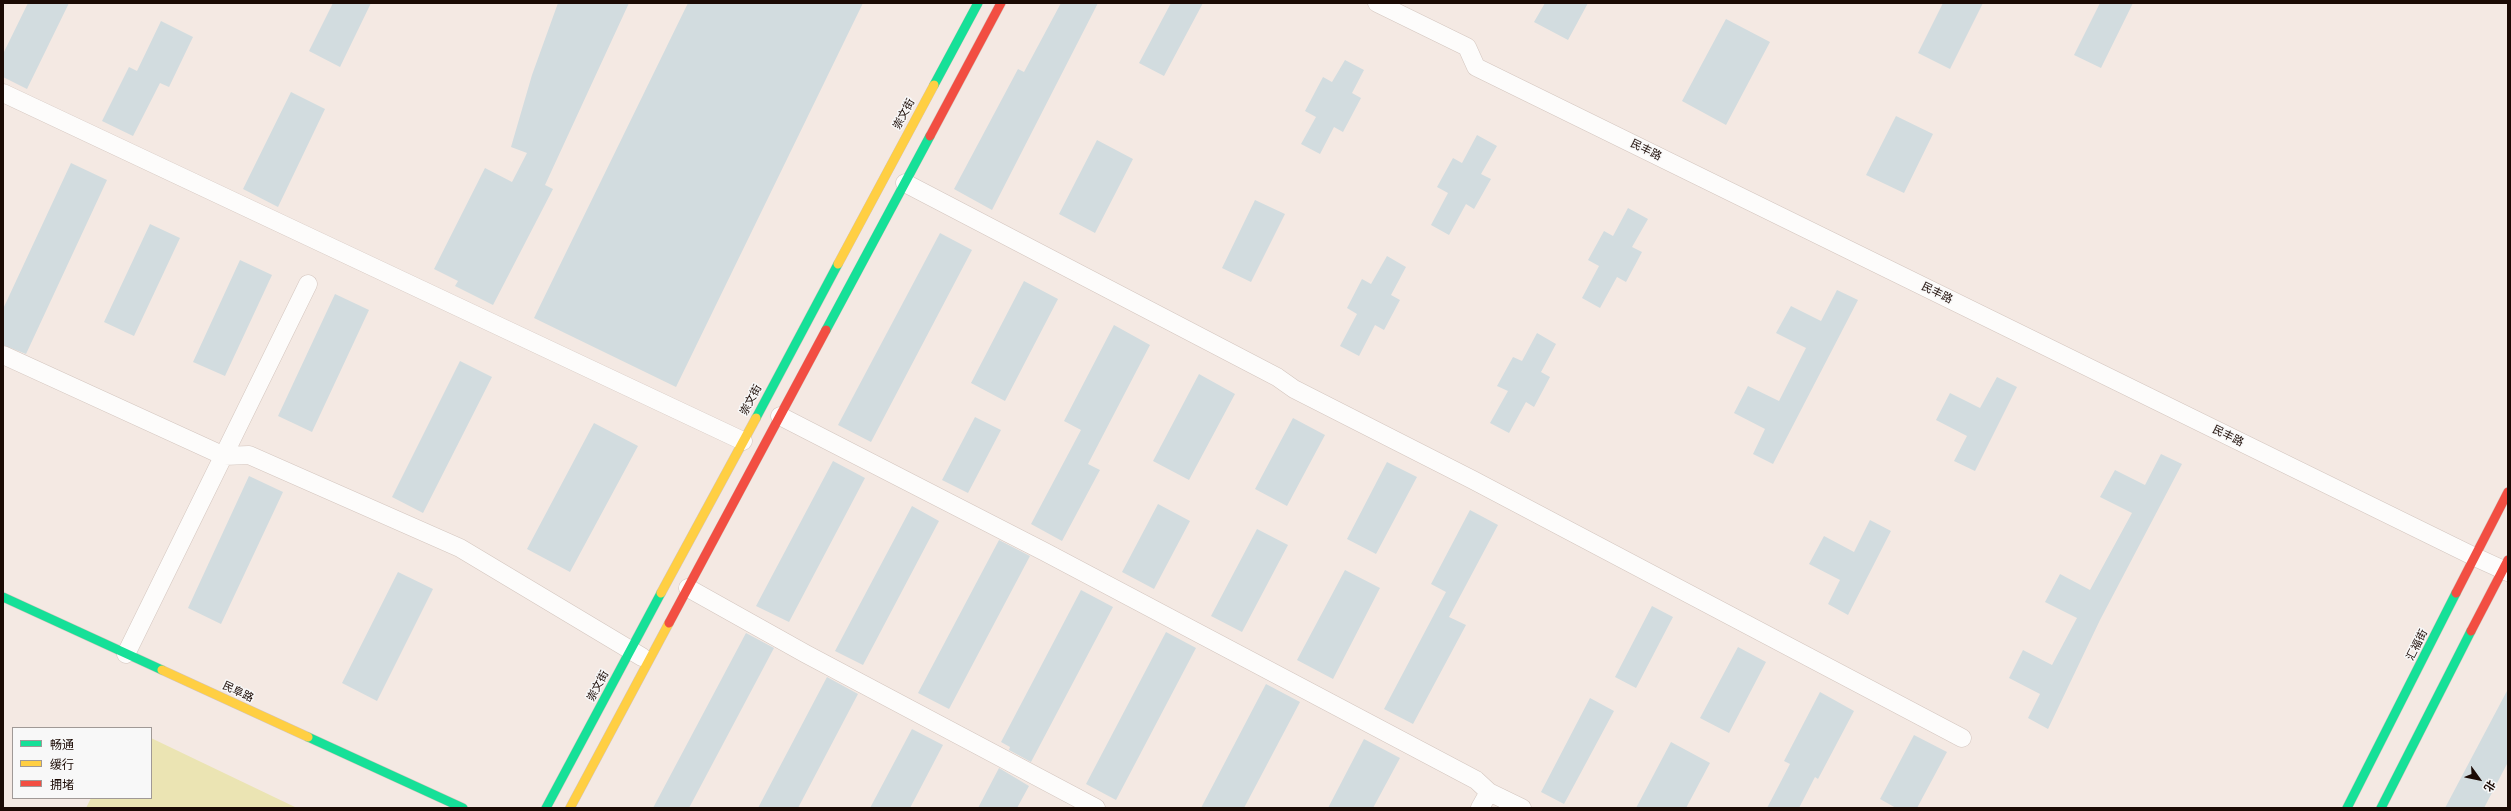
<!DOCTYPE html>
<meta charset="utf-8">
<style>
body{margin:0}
#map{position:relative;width:2511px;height:811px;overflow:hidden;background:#f4e9e3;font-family:Raleway,"Noto Sans SC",sans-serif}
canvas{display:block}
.frame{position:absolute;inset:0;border:4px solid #1b0a04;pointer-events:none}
.legend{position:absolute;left:12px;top:727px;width:140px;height:72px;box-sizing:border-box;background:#f8f8f8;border:1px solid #a09996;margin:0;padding:5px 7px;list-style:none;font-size:12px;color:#1b0a04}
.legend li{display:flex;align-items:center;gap:8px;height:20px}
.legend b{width:20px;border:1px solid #a09996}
.north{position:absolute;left:2459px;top:759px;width:40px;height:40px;-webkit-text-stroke:3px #f8f8f8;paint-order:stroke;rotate:123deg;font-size:11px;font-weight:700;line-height:16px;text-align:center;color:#1b0a04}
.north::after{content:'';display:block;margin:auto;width:14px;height:18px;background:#1b0a04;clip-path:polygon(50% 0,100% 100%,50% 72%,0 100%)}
</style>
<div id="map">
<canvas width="2511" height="811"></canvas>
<div class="frame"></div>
<ul class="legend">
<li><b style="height:5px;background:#16e098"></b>畅通</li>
<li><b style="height:5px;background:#ffcf43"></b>缓行</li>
<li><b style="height:5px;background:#f24e42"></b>拥堵</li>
</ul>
<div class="north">北</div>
</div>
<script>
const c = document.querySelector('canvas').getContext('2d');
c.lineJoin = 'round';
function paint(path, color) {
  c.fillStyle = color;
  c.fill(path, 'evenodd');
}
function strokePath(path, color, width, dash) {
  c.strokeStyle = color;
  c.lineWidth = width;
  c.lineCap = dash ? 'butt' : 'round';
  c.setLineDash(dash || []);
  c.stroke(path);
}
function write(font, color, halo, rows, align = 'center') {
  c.font = font + ' Raleway,"Noto Sans SC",sans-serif';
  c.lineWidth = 3;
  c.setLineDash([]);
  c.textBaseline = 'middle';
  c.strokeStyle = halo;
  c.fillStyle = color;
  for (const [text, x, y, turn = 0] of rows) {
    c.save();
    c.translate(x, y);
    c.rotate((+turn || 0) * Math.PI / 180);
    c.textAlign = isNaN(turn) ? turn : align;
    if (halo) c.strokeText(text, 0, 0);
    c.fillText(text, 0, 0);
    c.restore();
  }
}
paint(new Path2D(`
 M151 738 297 808H86L91 798H151Z`), '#ebe4b3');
paint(new Path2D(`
 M28 3H69L27 89 3 77V54Z
 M333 3H371L340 67 309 51Z
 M558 3H629L545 185 553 189 493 305 455 286 458 281 434 269 485 168 512 182 527 153 511 147 532 75Z
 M688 3H863L676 387 534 318Z
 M1061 3H1098L992 210 954 189 1018 69 1024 72Z
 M1171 3H1203L1164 76 1139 63Z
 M1545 3H1588L1568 40 1534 22Z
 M1943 3H1983L1950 69 1918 53Z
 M2100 3H2133L2101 68 2074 55Z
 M1726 19 1770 42 1726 125 1682 101Z
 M161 21 193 37 169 87 160 83 133 136 102 121 129 67 137 71Z
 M1345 60 1364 70 1352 93 1361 98 1343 132 1334 127 1320 154 1301 144 1316 117 1305 111 1323 77 1332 82Z
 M291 92 325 109 278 207 243 189Z
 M1896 116 1933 134 1904 193 1866 175Z
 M1477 135 1497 146 1481 174 1491 179 1474 209 1466 204 1449 235 1431 225 1448 193 1437 187 1453 158 1462 163Z
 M1097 140 1133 159 1095 233 1059 214Z
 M71 163 107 180 26 354 3 345V309Z
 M1255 200 1285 214 1251 282 1222 268Z
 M1628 208 1648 219 1632 247 1642 252 1626 282 1617 277 1600 308 1582 298 1599 266 1588 260 1604 231 1613 236Z
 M150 224 180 238 134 336 104 322Z
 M940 233 972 250 871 442 838 425Z
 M1387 256 1406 267 1391 295 1400 300 1384 330 1375 325 1359 356 1340 346 1357 314 1347 308 1362 279 1371 284Z
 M240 260 272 275 225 376 193 362Z
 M1024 281 1058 299 1005 401 971 383Z
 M1837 290 1858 300 1773 464 1753 454 1765 429 1734 413 1748 386 1779 401 1806 348 1776 333 1791 306 1821 321Z
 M335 294 369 310 312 432 278 416Z
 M1114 325 1150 345 1088 464 1100 470 1062 541 1031 524 1081 430 1064 421Z
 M1537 333 1556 344 1541 372 1550 377 1534 407 1526 402 1509 433 1490 423 1508 391 1497 386 1513 357 1522 361Z
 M460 361 492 377 423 513 392 497Z
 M1199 374 1235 394 1189 480 1153 461Z
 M1997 377 2017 387 1975 471 1954 461 1967 436 1936 420 1950 393 1980 408Z
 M975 417 1001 430 968 493 942 480Z
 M1293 418 1325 435 1287 506 1255 489Z
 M594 423 638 446 570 572 527 549Z
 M2161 454 2182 464 2100 620 2048 729 2028 718 2040 694 2009 678 2023 650 2052 665 2077 618 2045 602 2060 574 2090 590 2132 513 2100 497 2115 470 2145 485Z
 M833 461 865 478 789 622 756 606Z
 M1387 462 1417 477 1376 554 1347 539Z
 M249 476 283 492 221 624 188 608Z
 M1158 504 1190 521 1154 589 1122 572Z
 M912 506 939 521 863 665 835 651Z
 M1470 510 1498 525 1449 617 1466 625 1413 724 1384 709 1446 592 1431 584Z
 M1870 520 1891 531 1848 615 1828 604 1840 580 1809 564 1824 536 1854 552Z
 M1257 529 1288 545 1242 632 1211 616Z
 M999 540 1030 556 949 709 918 693Z
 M1345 570 1380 588 1333 679 1297 660Z
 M398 572 433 589 377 701 342 683Z
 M1081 590 1113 607 1031 762 1009 750 1010 747 1001 742Z
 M1652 606 1673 617 1636 688 1615 677Z
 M1166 632 1196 648 1116 800 1086 784Z
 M746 633 774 648 689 808H653Z
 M1738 647 1766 662 1729 733 1700 718Z
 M827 677 858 694 798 808H758Z
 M1266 684 1300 702 1244 808H1201Z
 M2508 689V762L2484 808H2445Z
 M1820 692 1854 711 1818 779 1815 777 1799 808H1767L1790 764 1784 761Z
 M1590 698 1614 711 1564 804 1541 792Z
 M912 729 943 745 910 808H870Z
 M1914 735 1947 752 1917 808H1896L1880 799Z
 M1364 739 1400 758 1373 808H1328Z
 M1671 742 1710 763 1686 808H1636Z
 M999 768 1029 786 1017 808H978Z`), '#d2dcdf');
const street = new Path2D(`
 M1377 3 1467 47 1476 67 2475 557 2508 572
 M3 93 743 441
 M905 183 1277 377 1294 389 1473 480 1962 738
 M3 355 224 456 249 455 460 548 642 657
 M780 416 1045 552 1476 780 1489 792 1522 808
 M688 588 806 654 1096 808
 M126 654 308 284
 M1480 808 1489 792`);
const fast = new Path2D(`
 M934 85 978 3
 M826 330 930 136
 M756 418 838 264
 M3 597 162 670
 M308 737 463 808
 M546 808 661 593
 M2347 808 2456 593
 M2381 808 2471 631`);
const slow = new Path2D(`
 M838 264 934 85
 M661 593 756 418
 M162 670 308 737
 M570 808 669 623`);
const jam = new Path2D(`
 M930 136 1001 3
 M2456 593 2508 492
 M669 623 826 330
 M2471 631 2508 560`);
strokePath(street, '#d3c5be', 19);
strokePath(fast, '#d3c5be', 10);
strokePath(slow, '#d3c5be', 10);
strokePath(jam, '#d3c5be', 10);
strokePath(street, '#fdfcfb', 18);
strokePath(fast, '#16e098', 9);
strokePath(slow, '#ffcf43', 9);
strokePath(jam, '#f24e42', 9);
write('11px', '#1b0a04', '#f8f8f8', [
 ["崇文街",904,114,-62],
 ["民丰路",1646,150,26],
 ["民丰路",1937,293,26],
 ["崇文街",751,400,-62],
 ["民丰路",2228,436,26],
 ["汇福街",2417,645,-63],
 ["崇文街",598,686,-62],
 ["民阜路",238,692,25]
]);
</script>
